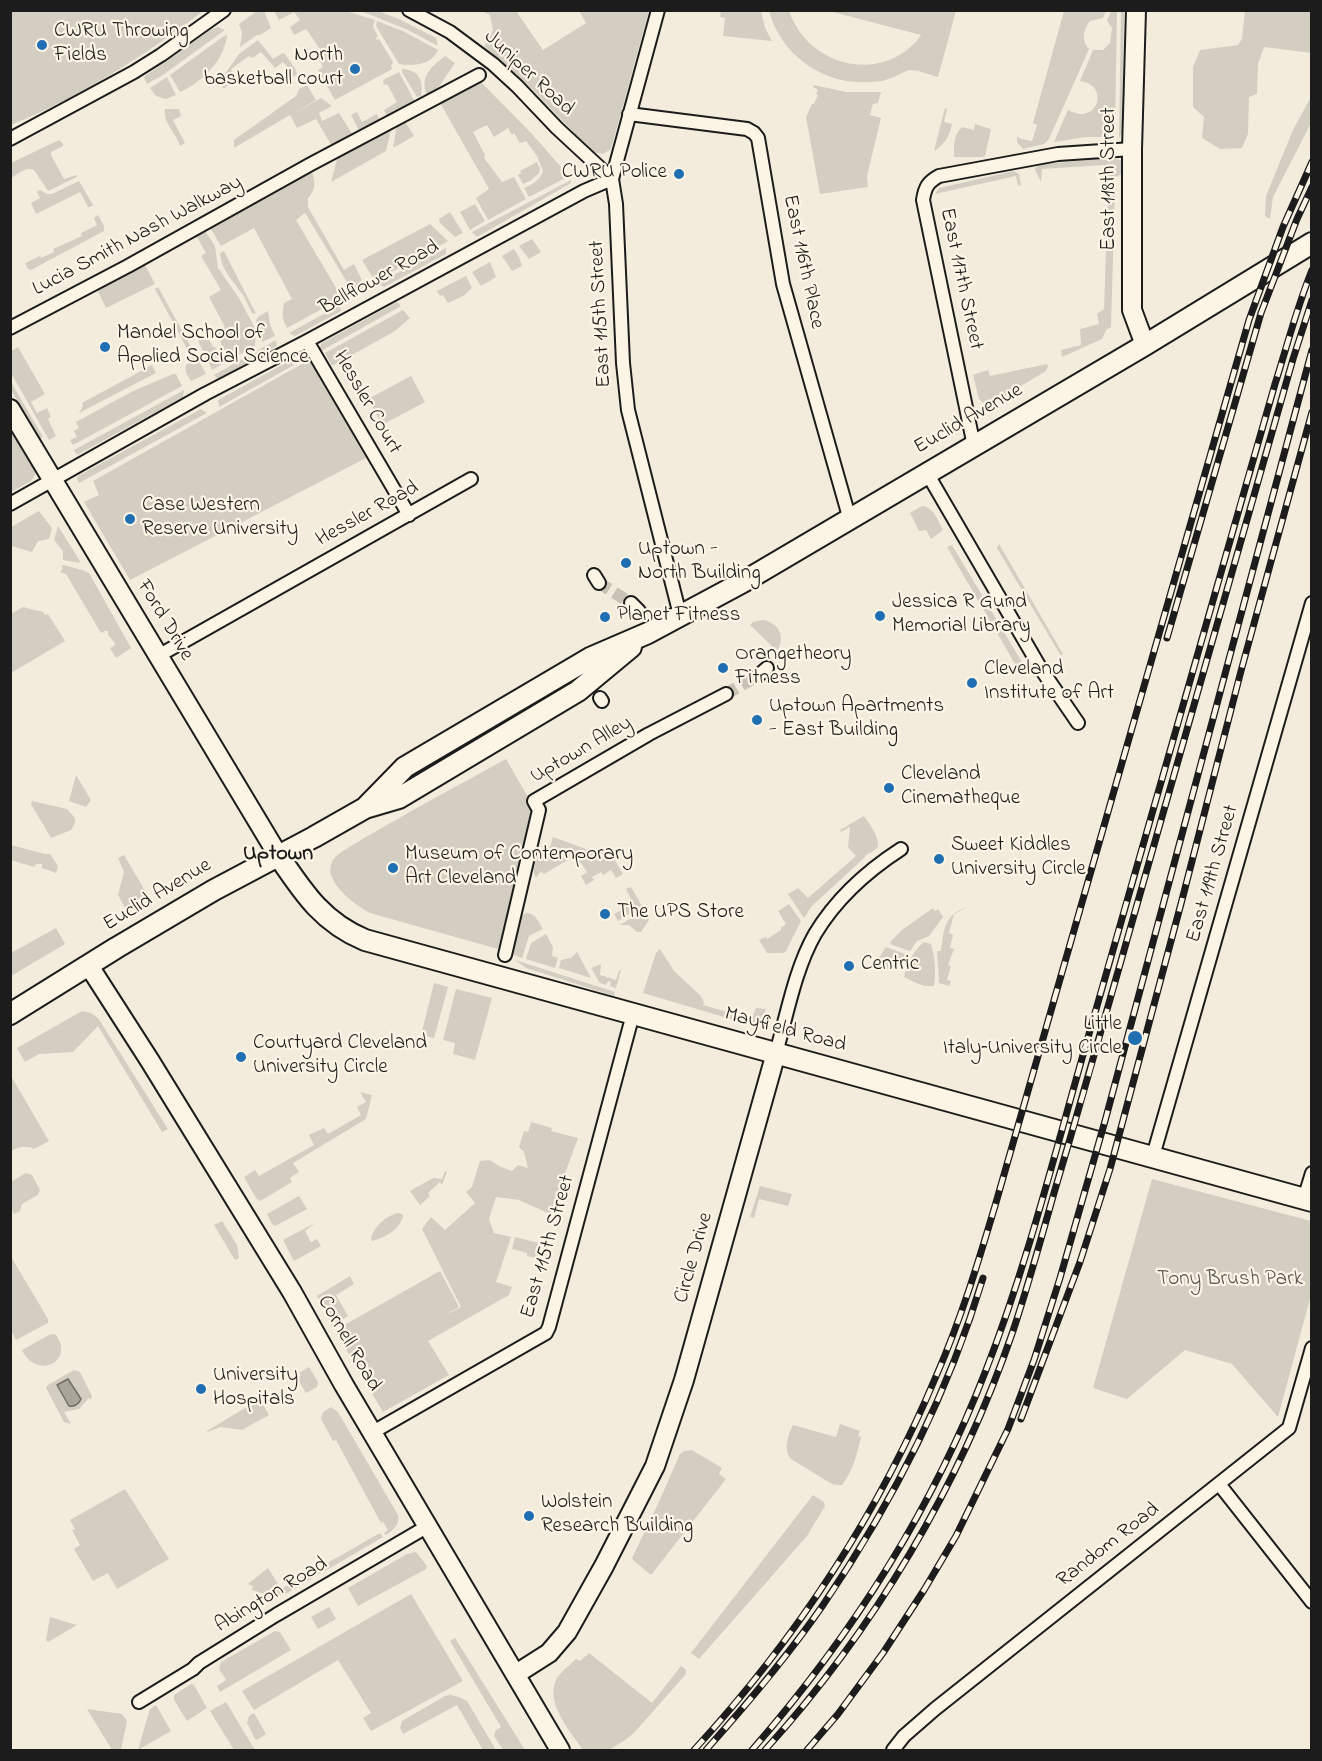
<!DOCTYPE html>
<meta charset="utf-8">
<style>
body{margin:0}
#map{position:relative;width:1322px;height:1761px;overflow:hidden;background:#f3ecdd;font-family:"Indie Flower",sans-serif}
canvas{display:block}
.frame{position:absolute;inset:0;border:12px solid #1c1c1c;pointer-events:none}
</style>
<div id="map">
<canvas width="1322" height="1761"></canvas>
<div class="frame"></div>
</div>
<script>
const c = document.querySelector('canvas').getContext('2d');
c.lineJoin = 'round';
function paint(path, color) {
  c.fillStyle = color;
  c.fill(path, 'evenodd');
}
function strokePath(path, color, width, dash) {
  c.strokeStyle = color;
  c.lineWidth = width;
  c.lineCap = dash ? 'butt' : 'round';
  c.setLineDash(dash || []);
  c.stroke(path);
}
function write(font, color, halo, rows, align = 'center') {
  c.font = font + ' "Indie Flower",sans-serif';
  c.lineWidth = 4.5;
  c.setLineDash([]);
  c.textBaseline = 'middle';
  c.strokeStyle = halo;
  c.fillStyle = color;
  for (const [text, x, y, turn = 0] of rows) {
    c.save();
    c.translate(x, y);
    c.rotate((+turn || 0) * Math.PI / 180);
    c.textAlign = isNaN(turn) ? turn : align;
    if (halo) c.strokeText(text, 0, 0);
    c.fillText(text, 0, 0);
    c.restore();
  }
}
paint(new Path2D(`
 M1245 10 1311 11V53L1264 47 1258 64 1257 94 1249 97 1248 134 1242 148 1220 149 1202 138 1204 117 1193 107V67L1200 50 1238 45 1242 39Z
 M10 11 11 10 203 11C145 56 79 97 11 125Z
 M257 11H264L271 28 260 35H257L240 47 242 33 239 24Z
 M274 11H346L375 20 373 27 378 36 376 38 377 40 379 39 393 62 391 66 392 69 335 100 318 70 323 67 319 60 325 56 306 29 294 35 290 27 300 20 294 12 279 20Z
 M361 11H378L399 19 436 38 438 46 408 30Z
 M482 11H516L543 50 586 23 579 11H649L611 149 603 154 591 152C557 114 523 78 484 46L493 30 490 15Z
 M721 11H761L765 28 772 41 723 36 725 18 720 17Z
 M769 11H789C804 54 853 78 896 57 905 52 916 44 921 35L829 11H956L938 77C930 75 919 70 911 70 906 70 899 75 894 77 887 80 879 82 871 82 825 86 781 56 769 11Z
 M1064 11H1106L1103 18 1090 21C1083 29 1081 41 1089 49L1049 139 1044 144 1023 149 1017 142V136L1021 139 1032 141 1037 125 1033 123Z
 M1111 11H1117L1115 132 1108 137H1086L1054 142 1068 110C1100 127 1109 83 1080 81L1093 50H1103L1110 43 1112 28 1107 21Z
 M1124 11 1122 132 1119 138 1121 11Z
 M377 21 405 32 438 50C431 66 412 66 399 64L376 26Z
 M218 27 225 30 163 75 147 84 144 78 145 76 212 29Z
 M227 34C226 59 201 83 180 92L170 75Z
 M258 40 273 59 283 53 285 54 296 70 297 74 293 77 290 74 292 72 283 62 275 68 261 52 252 58 249 56 231 69 233 73 224 80 227 86 224 89 219 82 239 54Z
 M445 56 455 63 434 94 428 97C418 78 431 67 445 56Z
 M402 69C419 70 424 80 421 96L417 97 402 72Z
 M399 72 416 104 388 119 384 110 397 102 387 84 384 85 383 80Z
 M167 77 176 95 166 99 156 96 150 88Z
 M479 80 532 134 569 176 529 197 524 188C533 184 540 180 543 171L537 156 526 141 520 143 514 133 512 135 508 128 494 137 487 125 473 132 485 155 484 158 502 182 514 177 526 199 488 220 476 198 489 189 439 101Z
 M307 85 316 100 291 115 321 98 332 106 319 113 322 121 339 113 354 137 333 148 316 119 297 128 290 115 234 148V140L296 96 299 89Z
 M814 85 846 92H881L878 103 873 104 870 115 881 118 867 176 868 187 820 194 806 117 812 104H814L818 95 816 94 818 90 813 87Z
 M1311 97V123L1273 197 1270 219 1265 216 1266 196 1293 130Z
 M945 108 947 109 944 122 952 124C949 137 945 144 934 151Z
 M165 109H179L181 116 173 120 185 143 180 146C176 132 163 124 165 109Z
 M357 112 362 122 377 114 381 123 361 134 351 115Z
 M404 120 414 136 393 148 397 124Z
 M975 124 991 129 985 156 983 157H954C954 146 953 135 962 127L974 130Z
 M392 126 386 151 331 182 338 156Z
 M59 140 63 144V146L51 152V155L64 179 76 175 77 177 48 191 34 170C26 166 18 174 11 178V163Z
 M1107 158 1121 160V174C1116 177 1111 180 1106 176L1104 165 1042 169 1041 182 1035 170 1036 167 1044 164Z
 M537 162 540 168 539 173 530 181 523 184 518 175 521 173 520 171Z
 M311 169C315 180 317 189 308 198V207L344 270 354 264 361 278 363 288 353 292 305 213 296 220 342 298 287 328C282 320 282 313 284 303L292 299 254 228 221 246 209 226Z
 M1014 171 1019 174 1021 186 1018 185 1016 176 935 194 939 188Z
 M571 180V183L477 237 472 232Z
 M79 181 93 205 90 207H88L80 192 36 214 31 203 40 198 37 192 40 190 47 194H52Z
 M1115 191 1111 327 1106 330 1102 339 1062 357 1061 350 1081 345 1080 329 1099 324 1097 314 1104 309 1108 192Z
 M475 204 485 221 470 230 460 212Z
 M450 212 463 233 455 237 440 223 439 219Z
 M98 215 104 226V231L31 270 28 269 25 263 40 256 41 258 54 252 53 249 82 236 81 233 97 225 94 218Z
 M430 224 448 241 375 281 362 260Z
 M204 229 215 246 218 268 239 298 256 330 255 346 230 360 221 344V341L216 331 225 327 209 297 221 290 201 256 206 253 195 234 144 263 155 284 106 308 96 287Z
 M532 239 541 252 529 259 519 246Z
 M446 248V254L384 287 378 283Z
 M514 249 519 257 522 266 512 271 502 256Z
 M224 251 253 308 256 313 254 314 252 313C249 307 246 301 243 295 234 282 221 270 220 253Z
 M490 262 496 277 481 286 472 272Z
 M466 276 472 288 463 296 448 303 443 295 440 296 437 291Z
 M158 287 206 374 191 381C187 375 185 372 186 365L193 360 155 289Z
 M397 302 401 306 321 351 320 347 322 343Z
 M340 305 341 311 295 336 289 333Z
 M403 310 410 318 395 331 332 366 325 353Z
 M268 311 270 324 275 336 262 342 256 320 259 316Z
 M207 336 213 347H215L224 363 212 370 198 341Z
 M276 340 277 346 218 379 214 375Z
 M18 347 45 394 31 402 37 413 47 408 51 417 48 419 56 436 49 440 11 373V351Z
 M291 360 294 365 219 407 218 400Z
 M309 360 366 458 130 580 84 502 99 495 93 481Z
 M1047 364 1048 366 1046 371 999 399 983 403 979 399 973 375 988 370 990 376Z
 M152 365 156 373 79 413 83 406 82 403Z
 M173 374H176L182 386 73 445 70 440 77 437 74 431 79 428 76 422 131 392Z
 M411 376 425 402 382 425 368 399Z
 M10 382H11L43 437 40 439 11 390Z
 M184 390 183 397 77 455 74 450Z
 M201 409 207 413 79 483 77 479 78 476Z
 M10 425 34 464 36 473 31 481 11 492Z
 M922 506C934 507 938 521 943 530L931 539 926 530 919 531 910 513Z
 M39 511 52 528 49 539 38 541 32 552 11 546V527Z
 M58 526 80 561 79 563 63 560V551L54 540Z
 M999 544 1063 654 1061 656 997 548Z
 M952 545 1023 664 1018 669 947 547Z
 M64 565 82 570 89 573 131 648 116 658 110 648 114 646 115 643 108 635V631H105L101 633 66 574 60 572 63 568 61 566Z
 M23 607 43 612 45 615 48 614 65 641 11 673V614Z
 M762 620C779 622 786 637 777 651L750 625 753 622Z
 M506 759 536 811 498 949 370 913C356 906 322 881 332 862 335 854 347 849 353 845 373 832 393 822 413 810 444 793 475 776 506 759Z
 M76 775 91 800 86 807 69 801Z
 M32 801 67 809 75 818V823L71 830 51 838 31 804Z
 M864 816C870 825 879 836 878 847L872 852 867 854 864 858 812 906 804 918 788 894 798 888 808 898 856 856 848 847 850 827 841 832 840 830Z
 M553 837 586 849 610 852 623 874 616 878 611 870 603 875 601 872 592 877 594 880 586 885 581 876 587 872 581 863 578 865 573 857 544 874 541 871 536 878C530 866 539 851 550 847Z
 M11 845 45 854H50L58 866 56 873 42 868V864H36L34 867 11 860Z
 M124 855 147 894 125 908 118 895 124 872 118 858Z
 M631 887 642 906 618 921 614 914 623 909 622 906 632 901 626 889Z
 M789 904 801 921 786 951 783 953H767L759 940 766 937 767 939 781 930V928L786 924 778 911Z
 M968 907 954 914 949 933 953 935 950 948 954 949 948 965 951 966 947 980 951 981 949 986 939 983 937 951H941C944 929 944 914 968 907Z
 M933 908 935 911 938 909 943 917 929 936 917 941 910 951 892 945 890 942 902 930Z
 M644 910 649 920 641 932H637L629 925H620Z
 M526 913C536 913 538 922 543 929L529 936 522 958 512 954V949L521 917Z
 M56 928 65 944 11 976V953Z
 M546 934 553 947 552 956 558 958 555 968 526 959 531 943Z
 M924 942 931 944C935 957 936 971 934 986 923 988 913 981 904 977 907 964 914 950 924 942Z
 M886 947 908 955 907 958 888 969 876 962Z
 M660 949 674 971 700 995 704 1002 703 1005 752 1019 756 1008 766 1009 762 1021 751 1025 643 993 656 953Z
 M577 952 591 978 559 968 561 960 571 958Z
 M515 960 615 992 614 996 526 968Z
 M601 964 600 975 616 980 619 971 621 970 616 988 610 986 611 982 608 981 606 985 600 983 591 968Z
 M434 983 448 987 434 1038 421 1035Z
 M456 989 492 998 475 1060 453 1054 455 1043 443 1040Z
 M82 1011 91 1013 98 1018 168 1129 162 1132 98 1026 73 1052 39 1054 25 1062 17 1048Z
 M11 1076 49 1141 34 1149C26 1145 19 1147 11 1151Z
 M360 1092 372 1095 366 1119 293 1163 299 1172 290 1178 292 1182 260 1201 256 1198 244 1177 255 1170 259 1176 314 1145 309 1135 324 1128 328 1134 361 1115 357 1107 366 1102Z
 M531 1122 552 1128 551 1131 578 1138 550 1214 519 1200 496 1197 489 1219 494 1233 511 1237 496 1282 512 1287 509 1295 428 1341 449 1375 383 1412 337 1334V1331L339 1328 440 1271 459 1307 441 1317 461 1307 422 1229 431 1217 445 1230 475 1203 466 1192 472 1187 480 1161 490 1160 499 1166 512 1171 518 1165 528 1168 524 1152 519 1147 524 1131 528 1132Z
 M445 1171 447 1172 442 1185 440 1182 428 1193 430 1196 420 1205 410 1191 433 1178 442 1179Z
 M26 1173 32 1175 40 1190 38 1195 22 1204 20 1211 14 1214 11 1207V1182Z
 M1152 1179 1311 1221V1295L1278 1417 1232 1364 1185 1350 1127 1399 1093 1388Z
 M760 1186 792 1194 788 1206 759 1199 754 1218 750 1217Z
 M299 1196 307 1209 275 1226 272 1224 267 1214Z
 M397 1213 402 1214 403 1217C398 1231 386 1237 372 1241L371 1237C376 1225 385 1217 397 1213Z
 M222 1221 237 1245 239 1258 235 1260 214 1225Z
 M315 1223 305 1231 311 1242 317 1239 321 1246 294 1261 283 1240Z
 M515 1237 539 1243 536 1258 527 1256V1253L512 1249Z
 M10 1255 48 1319V1323L44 1325 16 1340 11 1330Z
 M350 1276 354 1284 336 1295 348 1316 332 1325 317 1296Z
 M54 1334 56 1335C75 1361 37 1381 22 1350L49 1335Z
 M309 1367 318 1382 317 1387 306 1393 297 1378 301 1375 299 1373Z
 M74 1370 80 1372 92 1396 91 1400 89 1398 79 1409 64 1412 71 1424 64 1422 46 1388 48 1385Z
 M260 1399 269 1415 242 1430 221 1427 207 1432V1431Z
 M331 1407 338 1412 398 1515C400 1525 393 1530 386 1535L384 1533 388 1530 383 1522 381 1523 336 1440 333 1441 321 1419 323 1412Z
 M840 1424 860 1431 858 1436 861 1437C857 1454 853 1471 842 1485H838L832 1484 791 1459C783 1450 788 1435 793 1425L836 1437Z
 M692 1450 722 1468 719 1474 726 1479 651 1575 634 1561 632 1558 657 1506 680 1454 684 1451Z
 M125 1489 169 1559 117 1589 108 1573 93 1581 74 1549 80 1545 72 1530 75 1529 70 1520Z
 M813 1495 824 1502 825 1506 807 1536 699 1659 691 1653Z
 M380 1533 383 1537 325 1571 323 1569 326 1567 324 1565Z
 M416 1552 427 1566 426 1569 358 1606 348 1588 407 1554Z
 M268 1568 281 1589 318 1568 321 1573 284 1595 271 1596 252 1590 253 1586 248 1584Z
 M411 1594 463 1681 371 1731 363 1718 371 1713 338 1660 254 1710 242 1691Z
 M329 1607 336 1619 318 1629 311 1617Z
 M50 1617 77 1625 48 1642 46 1640Z
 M275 1631 280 1632 291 1650 220 1692 217 1686 226 1680 219 1669 221 1662Z
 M455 1638 525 1750H503L494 1736 496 1730 501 1727 450 1641Z
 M589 1653 652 1703 681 1666 686 1670V1674L634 1733 625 1740 609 1750H583C571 1732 545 1703 556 1680 560 1672 570 1665 576 1659L580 1661Z
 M191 1684 194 1685 207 1708 187 1721 174 1700V1695Z
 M450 1695 459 1697 467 1701 496 1750H483L457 1705 403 1734 400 1728 402 1721 445 1696Z
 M226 1702 255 1750H234L210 1711Z
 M156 1705 171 1731 138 1750 149 1712 150 1709Z
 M87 1709 122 1714 127 1721 121 1750H112Z
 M254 1713 266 1734 257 1740 255 1739 247 1723 249 1716Z`), '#d3cec1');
const water = new Path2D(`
 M68 1379 81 1399C79 1404 74 1407 69 1406L57 1385Z`);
paint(water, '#aaa59b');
strokePath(water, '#716e68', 1.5);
strokePath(new Path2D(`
 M599 583 631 603
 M726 694 759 675`), '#c8c2b6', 12, [12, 6]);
const street = new Path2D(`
 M658 10 612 179 616 204 623 363 628 410 680 615
 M629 114 747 129 754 133 758 138 783 284 850 520
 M10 139 134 72 161 55 224 10
 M10 328 128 266 311 164 479 75
 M307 341 409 515
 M974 446 923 200C925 187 928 182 939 176L1058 154 1132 149
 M927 473 1041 669 1078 723
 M10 504 205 394 307 341 584 191 612 179 557 128 517 86 493 64 450 32 409 10
 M594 575 599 583
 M631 603 639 611
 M158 656 471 479
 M759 675 767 668
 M600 698 602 701
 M505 955 539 810 534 801 649 734 726 694
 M776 1053C787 1015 795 969 815 934 836 899 867 871 901 849
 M1153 1156 1312 603
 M1304 1199 1312 1173
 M373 1432 546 1333 549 1327 633 1014
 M1219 1484 1312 1602
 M139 1702 193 1669 199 1663 276 1615 428 1526
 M893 1750 904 1736 935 1709 1289 1428 1312 1348`);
const secondary = new Path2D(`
 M1136 10 1132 149V310L1145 345
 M10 409 278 855
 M89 966 150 1061 292 1292 344 1385 560 1750
 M516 1674 549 1653 567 1632 604 1566 655 1466 684 1380 776 1053`);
const primary = new Path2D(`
 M365 808 405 767 590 658 648 633 743 582 1145 345 1312 243
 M278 855C303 892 322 922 365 940L1312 1201
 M10 1014 116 948 214 890 314 837 365 808 399 798 496 740 578 691 631 647`);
strokePath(street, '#1c1c1c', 16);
strokePath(secondary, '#1c1c1c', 22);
strokePath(primary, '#1c1c1c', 24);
strokePath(street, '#fcf5e5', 12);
strokePath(secondary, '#fcf5e5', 18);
strokePath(primary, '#fcf5e5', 20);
const rail = new Path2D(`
 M1167 638 1261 313 1297 219 1312 187
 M1021 1419 1080 1262 1110 1169 1182 900 1241 671 1312 412
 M694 1750C796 1639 879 1513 937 1374 961 1319 978 1263 995 1206L1249 320 1283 227 1312 162
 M706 1750C747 1704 788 1656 823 1605 891 1505 948 1394 983 1278
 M752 1750C850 1638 932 1510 986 1370 1027 1265 1054 1156 1085 1048 1131 886 1178 724 1224 562 1241 502 1258 443 1275 384 1287 346 1297 307 1312 270
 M765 1750C874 1630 960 1485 1013 1331 1028 1286 1041 1239 1054 1193 1077 1116 1099 1039 1121 961 1178 760 1236 559 1293 359L1312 300
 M807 1750 838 1714 883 1653 924 1590 956 1536 1008 1429 1034 1360 1060 1278 1105 1121 1312 350`);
strokePath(rail, '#1c1c1c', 7);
strokePath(rail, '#fcf5e5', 4.5, [14]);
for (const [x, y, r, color] of [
 [42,45,6,"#1f6fb2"],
 [355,69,6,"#1f6fb2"],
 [679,174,6,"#1f6fb2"],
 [105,347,6,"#1f6fb2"],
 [130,519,6,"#1f6fb2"],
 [626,563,6,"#1f6fb2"],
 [880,616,6,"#1f6fb2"],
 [605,617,6,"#1f6fb2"],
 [723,668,6,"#1f6fb2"],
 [972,683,6,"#1f6fb2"],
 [757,720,6,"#1f6fb2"],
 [889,788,6,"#1f6fb2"],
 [939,859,6,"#1f6fb2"],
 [393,868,6,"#1f6fb2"],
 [605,914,6,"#1f6fb2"],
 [849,966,6,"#1f6fb2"],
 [1135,1038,8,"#1f6fb2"],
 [241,1057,6,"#1f6fb2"],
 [201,1389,6,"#1f6fb2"],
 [529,1516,6,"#1f6fb2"]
]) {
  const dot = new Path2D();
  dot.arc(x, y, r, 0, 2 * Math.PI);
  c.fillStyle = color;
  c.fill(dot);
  strokePath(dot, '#fcf5e5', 2);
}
write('21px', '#1c1c1c', '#fcf5e5', [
 ["CWRU Throwing",54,33],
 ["Fields",54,57],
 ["North",343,57,"right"],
 ["basketball court",343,81,"right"],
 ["CWRU Police",667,174,"right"],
 ["Mandel School of",117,335],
 ["Applied Social Science",117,359],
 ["Case Western",142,507],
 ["Reserve University",142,531],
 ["Uptown -",638,551],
 ["North Building",638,575],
 ["Jessica R Gund",892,604],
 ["Memorial Library",892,628],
 ["Planet Fitness",617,617],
 ["Orangetheory",735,656],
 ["Fitness",735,680],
 ["Cleveland",984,671],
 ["Institute of Art",984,695],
 ["Uptown Apartments",769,708],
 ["- East Building",769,732],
 ["Cleveland",901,776],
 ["Cinematheque",901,800],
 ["Sweet Kiddles",951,847],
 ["University Circle",951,871],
 ["Museum of Contemporary",405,856],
 ["Art Cleveland",405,880],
 ["The UPS Store",617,914],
 ["Centric",861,966],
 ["Little",1122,1026,"right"],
 ["Italy–University Circle",1122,1050,"right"],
 ["Courtyard Cleveland",253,1045],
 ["University Circle",253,1069],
 ["University",213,1377],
 ["Hospitals",213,1401],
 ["Wolstein",541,1504],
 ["Research Building",541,1528]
], 'left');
write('21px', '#1c1c1c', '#fcf5e5', [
 ["Juniper Road",528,74,43],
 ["East 118th Street",1111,179,-90],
 ["Lucia Smith Nash Walkway",138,237,-28],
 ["East 116th Place",802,262,78],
 ["Bellflower Road",380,279,-29],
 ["East 117th Street",960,279,78],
 ["East 115th Street",602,314,-93],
 ["Hessler Court",366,403,60],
 ["Euclid Avenue",969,420,-30],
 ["Hessler Road",368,515,-29],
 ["Ford Drive",164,621,59],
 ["Uptown Alley",582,751,-30],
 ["East 119th Street",1214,874,-74],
 ["Euclid Avenue",158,896,-31],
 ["Mayfield Road",785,1031,15],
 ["East 115th Street",549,1247,-74],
 ["Circle Drive",695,1258,-74],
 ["Cornell Road",348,1344,60],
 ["Random Road",1109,1546,-38],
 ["Abington Road",272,1596,-31]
]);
write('21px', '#53514e', '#fcf5e5', [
 ["Tony Brush Park",1230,1281]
]);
write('bold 22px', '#1c1c1c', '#fcf5e5', [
 ["Uptown",278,855]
]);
</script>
